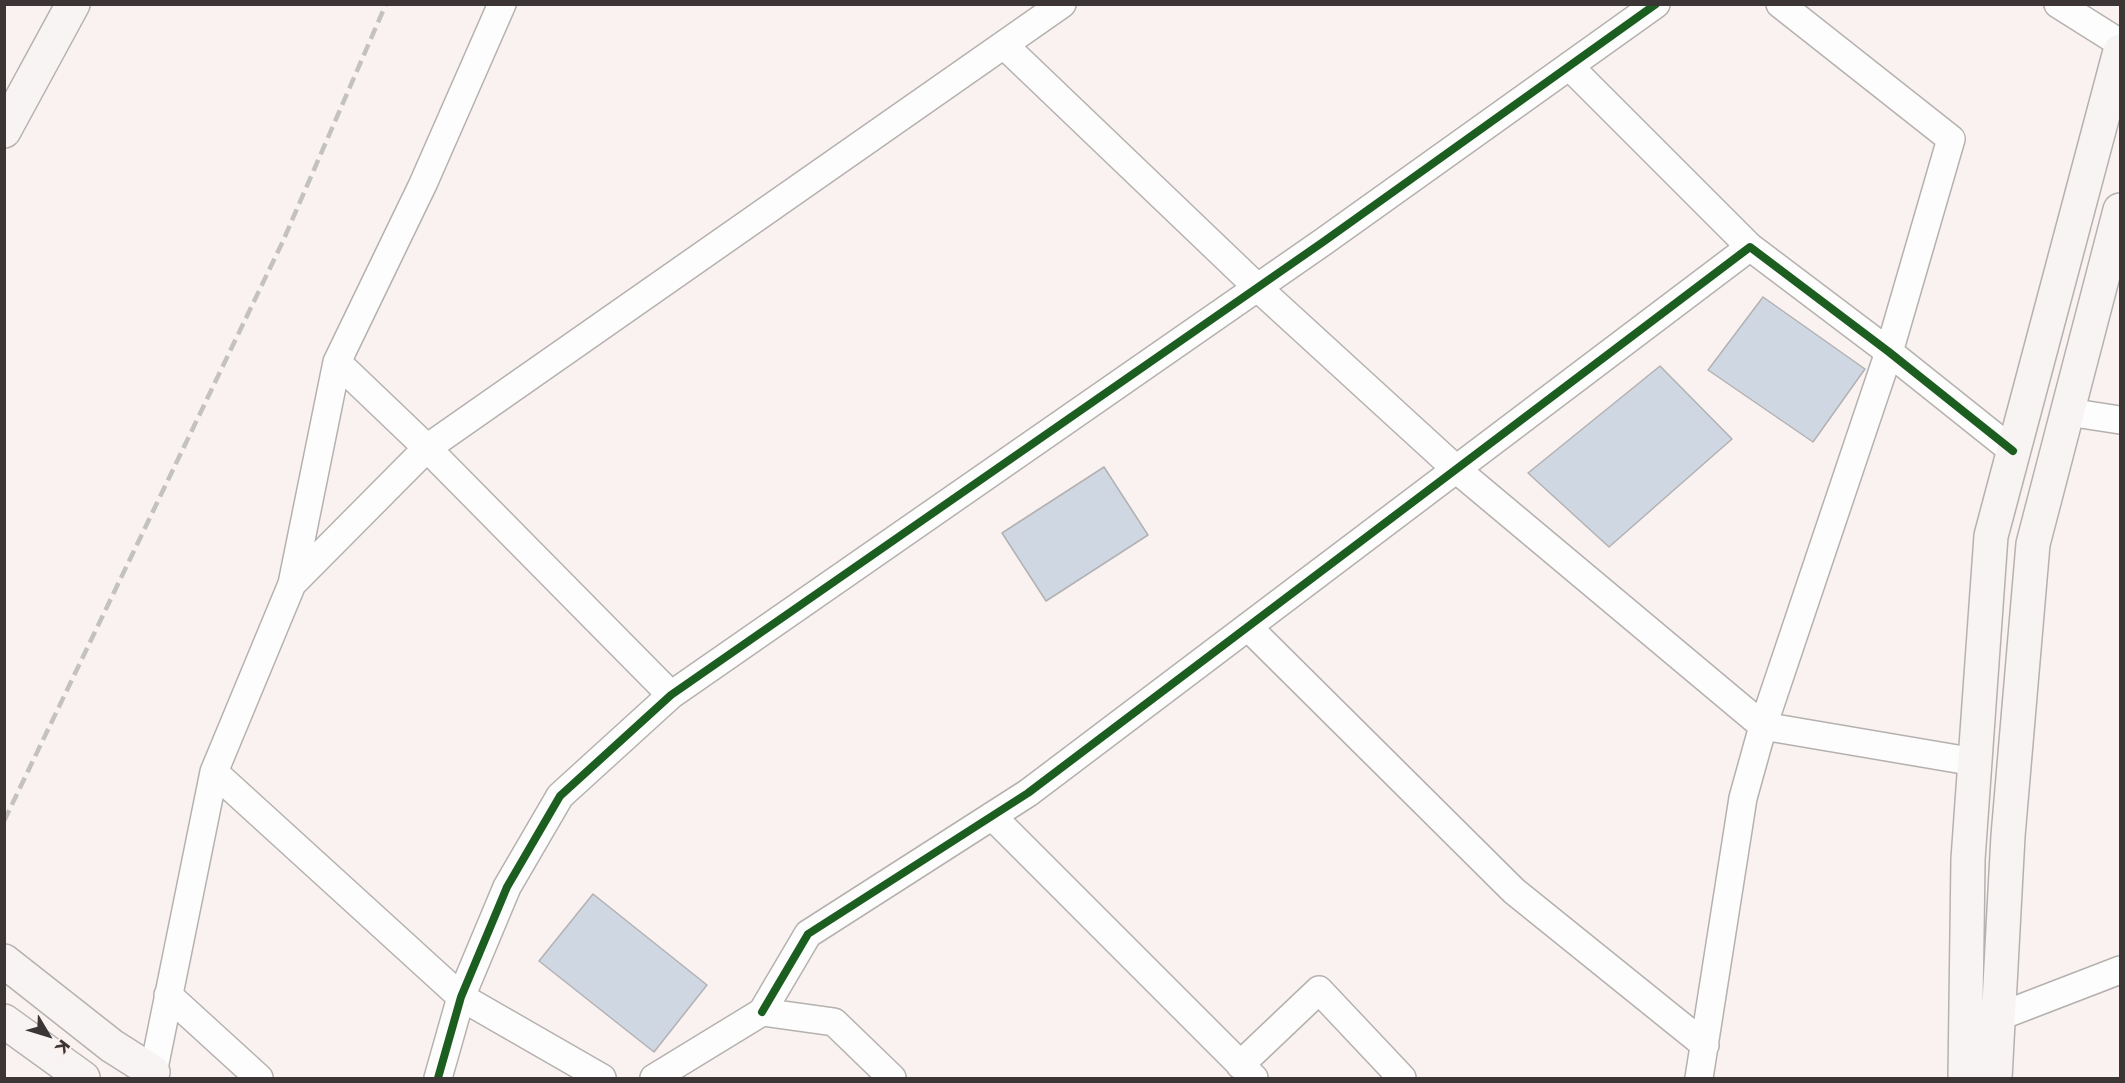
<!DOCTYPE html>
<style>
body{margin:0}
#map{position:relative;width:2125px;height:1083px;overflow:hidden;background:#f9f2f0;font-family:"DejaVu Sans",sans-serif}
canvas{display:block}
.frame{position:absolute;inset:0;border:6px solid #3b3635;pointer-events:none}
.north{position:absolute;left:18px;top:1005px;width:60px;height:60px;-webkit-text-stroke:4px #fdefec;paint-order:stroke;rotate:128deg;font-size:16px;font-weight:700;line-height:24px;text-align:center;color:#3b3635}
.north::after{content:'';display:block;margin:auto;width:21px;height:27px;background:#3b3635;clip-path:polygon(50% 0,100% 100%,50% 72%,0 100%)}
</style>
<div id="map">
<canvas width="2125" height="1083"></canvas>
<div class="frame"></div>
<div class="north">K</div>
</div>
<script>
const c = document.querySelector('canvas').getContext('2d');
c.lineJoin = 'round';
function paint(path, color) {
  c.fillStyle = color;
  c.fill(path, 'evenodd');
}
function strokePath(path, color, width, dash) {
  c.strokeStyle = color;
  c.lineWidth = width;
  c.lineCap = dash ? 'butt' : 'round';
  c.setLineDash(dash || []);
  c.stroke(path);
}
const building = new Path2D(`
 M1763 297 1865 369 1813 442 1708 370Z
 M1660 366 1732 439 1609 547 1528 473Z
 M1104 467 1148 535 1046 601 1002 533Z
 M593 894 707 985 654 1052 539 961Z`);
paint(building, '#cfd7e2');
strokePath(building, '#b3b1b2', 1.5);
const street = new Path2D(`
 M2058 4 2120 43
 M1004 45 1257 287 1456 469 1763 726 1975 762
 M1569 66 1750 247
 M337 362 427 448 671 695
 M2068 412 2120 420
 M292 584 427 448 1062 4
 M1248 627 1514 891 1705 1045
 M214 772 461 997 602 1078
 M992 816 1254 1078
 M168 995 259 1078
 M762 1012 808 934 1028 793 1750 247 1889 352 2013 451
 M1998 1017 2120 970
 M1240 1065 1319 990 1402 1078
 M152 1078 214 772 292 584 337 362 423 184 502 4
 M438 1078 461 997 507 887 560 796 671 695 1323 242 1656 4
 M654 1078 762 1012 834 1022 892 1078
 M1699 1078 1743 798 1763 726 1889 352 1951 139 1780 4`);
const secondary = new Path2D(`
 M4 131 73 4
 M4 961 112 1046 153 1072
 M4 1021 83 1078
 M1965 1078 1968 859 1991 536 2120 51
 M1995 1078 2008 836 2033 544 2120 210`);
strokePath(street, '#b5b1af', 30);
strokePath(secondary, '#b5b1af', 36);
strokePath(street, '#fefdfd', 27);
strokePath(secondary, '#f8f4f3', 33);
strokePath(new Path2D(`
 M4 821 283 241 386 4`), '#c3c2c1', 4.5, [12, 6]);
strokePath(new Path2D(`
 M762 1012 808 934 1028 793 1750 247 1889 352 2013 451
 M438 1078 461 997 507 887 560 796 671 695 1323 242 1656 4`), '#1b5e20', 8);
</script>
